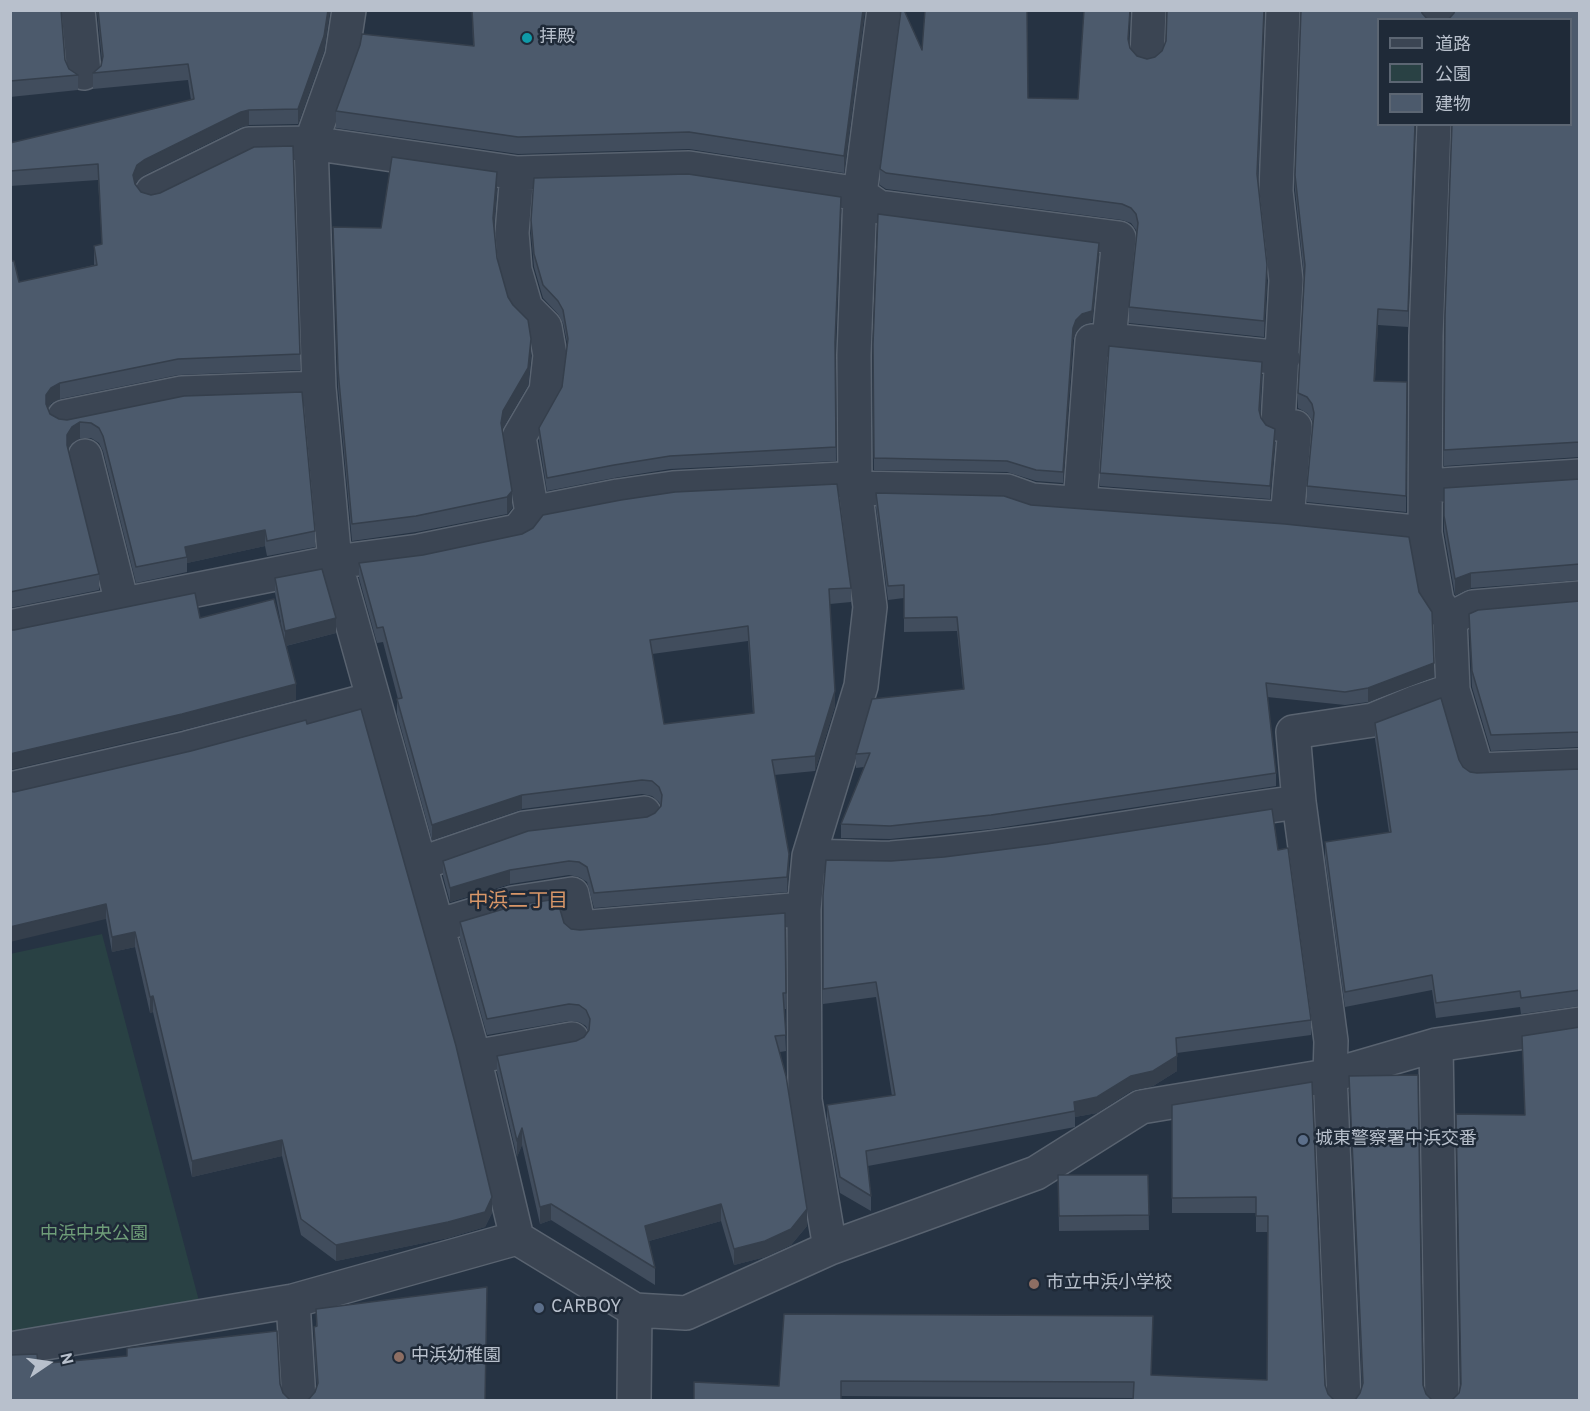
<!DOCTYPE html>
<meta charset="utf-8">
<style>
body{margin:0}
#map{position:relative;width:1590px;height:1411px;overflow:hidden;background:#263343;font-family:Overpass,"Noto Sans JP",sans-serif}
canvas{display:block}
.frame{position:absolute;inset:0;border:12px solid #b8c0cc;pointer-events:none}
.legend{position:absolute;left:1377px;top:18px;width:195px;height:108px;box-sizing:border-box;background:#1f2a38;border:2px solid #5c6673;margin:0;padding:8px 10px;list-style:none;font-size:18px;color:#b8c0cc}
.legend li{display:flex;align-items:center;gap:12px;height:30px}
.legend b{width:30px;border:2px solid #5c6673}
.north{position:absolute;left:18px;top:1333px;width:60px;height:60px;-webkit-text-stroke:4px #1f2a38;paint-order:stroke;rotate:77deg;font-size:16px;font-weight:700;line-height:24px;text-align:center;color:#b8c0cc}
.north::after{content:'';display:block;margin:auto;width:21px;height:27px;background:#b8c0cc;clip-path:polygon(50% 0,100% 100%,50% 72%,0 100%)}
</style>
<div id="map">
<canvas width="1590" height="1411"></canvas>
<div class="frame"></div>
<ul class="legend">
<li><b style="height:8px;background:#3b4553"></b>道路</li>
<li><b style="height:16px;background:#294144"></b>公園</li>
<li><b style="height:16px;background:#4c5a6c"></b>建物</li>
</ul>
<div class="north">N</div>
</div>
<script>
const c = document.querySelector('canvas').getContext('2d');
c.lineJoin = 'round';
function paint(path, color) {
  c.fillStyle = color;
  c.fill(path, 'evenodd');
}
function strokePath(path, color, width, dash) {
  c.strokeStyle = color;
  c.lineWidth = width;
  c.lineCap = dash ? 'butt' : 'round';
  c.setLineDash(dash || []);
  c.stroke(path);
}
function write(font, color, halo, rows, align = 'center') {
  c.font = font + ' Overpass,"Noto Sans JP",sans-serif';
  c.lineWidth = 5;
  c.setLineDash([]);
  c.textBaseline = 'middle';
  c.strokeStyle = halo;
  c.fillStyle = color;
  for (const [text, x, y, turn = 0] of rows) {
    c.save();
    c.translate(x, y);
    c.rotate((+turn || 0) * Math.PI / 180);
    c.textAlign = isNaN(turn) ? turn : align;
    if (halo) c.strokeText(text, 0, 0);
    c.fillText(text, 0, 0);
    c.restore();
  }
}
paint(new Path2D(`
 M102 934 199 1301 11 1339 10 954Z`), '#294144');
const minor = new Path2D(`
 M78 10 84 73
 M349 10 342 56 311 143 319 388 335 562 474 1057 517 1238 635 1310 686 1313 830 1248 1036 1173 1141 1107 1333 1075 1436 1045 1580 1024
 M1283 10 1276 191 1286 280 1278 424 1295 427 1287 519
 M1438 20V10
 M1147 56 1149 10
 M1434 124 1426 336 1425 533 1437 602 1450 619 1453 690 1477 770 1580 766
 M517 173 512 233 515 270 526 308 545 327 550 355 546 391 519 437 532 513
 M152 192 249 144 311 143 517 173 689 168 860 194 879 207 1119 238 1109 340
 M64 417 182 393 319 388
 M85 456 122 603
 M1426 486 1580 476
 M1080 504 1092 341 1109 340 1283 358
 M1450 619 1473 607 1580 598
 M10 627 335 562 419 551 518 531 532 513 618 496 673 488 842 479 855 488 1007 491 1032 500 1287 519 1425 533
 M10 789 187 748 373 699
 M809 856C836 856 864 859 891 858 1028 848 1163 820 1299 802
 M419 864 524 828 644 813
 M437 926 513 903 572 894 579 928 804 909
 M1436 1045 1442 1400
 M474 1057 572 1039
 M830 1248 805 1100 804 909 809 856 861 686 870 607 855 488 854 355 860 194 884 10
 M293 1301 299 1400
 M10 1349 293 1301 517 1238
 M634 1400 635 1310
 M1344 1400 1330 1075 1331 1041 1299 802 1293 732 1373 720 1414 703 1453 690`);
strokePath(minor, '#596370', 36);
strokePath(minor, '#3b4553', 33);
paint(new Path2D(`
 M10 10 65 60 69 69 78 75V90L10 97Z
 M97 10H330L324 51 298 124 249 125 241 127 144 175 137 181 135 185 300 354V370L178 375 60 399 51 403 48 409 50 414 59 419 67 420 184 396 315 531V547L267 556 265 546 187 563V572L136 583 103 451 99 443 91 438H80L72 443 68 449 99 574V590L10 608V255L19 282 94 265V246L102 244 98 180 10 186V143L191 100 188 80 93 89V73L101 66 102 61Z
 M472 10H865L844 173 689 149 518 154 336 128V111L360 45 473 46Z
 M1167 10H1264L1258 179 1267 281 1264 337 1129 323V307L1137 234 1136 230 1131 223 1122 220 886 189 880 185V169L922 50 1028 98 1078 99 1129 42 1130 48 1137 56 1147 59 1155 57 1162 51 1166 41Z
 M1580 10V457L1444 466V450Z
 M1378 124H1415L1408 327 1378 325 1375 381 1407 382 1406 512 1307 502V486L1313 423 1312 420 1307 413 1298 408V393L1304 276 1295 190V175Z
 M497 189 494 226 497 258 508 297 531 356 528 385 503 428 502 432 512 508 507 514 416 532 352 541 338 387 333 227 381 228Z
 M841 210 835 353 836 461 670 469 614 478 547 491 539 441V428L562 387 568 347 563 323 558 314 543 298 534 267 531 233V220Z
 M1099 254 1092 322 1082 325 1076 332 1073 340 1063 483 1036 481 1007 472 874 470 873 344Z
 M1262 375 1260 413 1261 418 1275 442 1270 499 1100 486V473Z
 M1580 479V580L1471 588 1455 595 1444 531V488Z
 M876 493 1434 677 1368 702 1345 705 1267 697 1276 773V786L991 829 890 839 841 838V824L864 767 856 768V754L963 689 957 631 904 632V598L888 600 876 507Z
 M359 563 851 588V602L830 604 835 706 815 771 774 775 789 869 787 892 594 908 587 882 579 877 569 875 510 884 450 902 443 876V861L647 817 655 813 661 806 659 802 652 796 642 794 522 809 432 840 397 714V699H398L383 642 377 643 359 578ZM748 641 753 714 664 724 652 654Z
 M275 578 336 633 286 646 296 700 182 730 200 618 281 623 275 593Z
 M1580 601V747L1491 751 1472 687 1469 614Z
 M1375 723 1459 760 1463 767 1470 772 1477 773 1580 769V1006L1521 1014 1520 1007 1436 1018 1432 990 1345 1007 1325 858V842L1389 832 1375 739Z
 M10 791 492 1213 485 1227 448 1238 336 1261 301 1235 282 1156 192 1177 153 1012 150 1013 135 947 112 952 106 919Z
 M1278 850 1311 1020V1035L1177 1053V1071L1153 1086 1131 1091 1097 1113 1075 1117V1127L868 1166 871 1196V1211L840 1193 827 1120V1105L892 1096 876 997 823 1004V895L891 861Z
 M785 913 786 1009H784L786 1051 780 1052 807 1226 791 1245 765 1257 734 1265 721 1221 649 1241 655 1268V1285L551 1220 540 1224 522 1145 517 1157 497 1072V1056L576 1041 584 1037 588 1031 586 1026 579 1022 569 1021 487 1035 460 939V922L564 923 571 929 580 930Z
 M1349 1076 1423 1385 1426 1394 1355 1400 1360 1393 1362 1386Z
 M1312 1082 1325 1385 1134 1398 841 1396V1401H694L779 1386 784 1314 1152 1375 1267 1380 1268 1232H1256V1213H1172V1105Z
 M1058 1175H1148L1149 1230 1059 1231Z
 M316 1309 486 1401 309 1399 315 1392 317 1386 314 1343V1327L316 1326Z`), '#414d5d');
paint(new Path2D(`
 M328 10H330L324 51 298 124V109Z
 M863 10H865L844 173V156Z
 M249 110V125L241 127 144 175 137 181 133 190V175L137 165 144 160 241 112Z
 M497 172V189L493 235V218Z
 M1099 243V254L1092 322 1082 325 1076 332 1073 340 1063 483V472L1073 328Z
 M1267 265V281L1264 337V321Z
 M1378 309V325L1374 397V381Z
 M531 339V356L528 385 503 428 501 439V423L503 411Z
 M60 383V399L51 403 46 411V395L51 388Z
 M80 422V438L72 443 67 450V435L72 427Z
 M1275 429V442L1270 499V486Z
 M512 491V508L507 514V497Z
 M265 530V546L187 563V557L185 547Z
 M1471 573V588L1455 595V579Z
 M336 618V633L285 646V631Z
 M1434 663V677L1368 702V688Z
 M296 684V700L182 730 10 770V754Z
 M835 691V706L815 771V756Z
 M522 795V809L432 840V825Z
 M789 854V869L787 892V877Z
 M510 870V884L450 902V888Z
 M106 904V919L10 942V927Z
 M135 932V947L112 952V937Z
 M153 996V1012L150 1013V997Z
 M1177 1056V1071L1153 1086 1131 1091 1097 1113 1075 1117 1074 1102Z
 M522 1128V1145L517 1157V1141Z
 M282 1140V1156L192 1177V1161Z
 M492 1197V1213L485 1227 448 1238 336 1261V1245Z
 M551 1204V1220L540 1224V1207Z
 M721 1204V1221L645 1242V1226Z
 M807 1209V1226L791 1245 765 1257 734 1265V1249Z`), '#353f4c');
const building = new Path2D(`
 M10 10H61L65 60 69 69 78 75 10 81Z
 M98 10H328L324 36 298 109 249 110 241 112 144 160 137 165 133 175 135 184 141 192 151 195 160 193 254 147 293 146 300 354 178 359 60 383 51 388 46 395V404L50 414 59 419 67 420 184 396 302 392 315 531 267 541 265 530 185 547 187 557 136 567 103 436 99 428 91 423 80 422 72 427 67 435V445L99 574 10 592V255L12 261H14L19 282 97 265 94 246 102 244 98 164 10 171V143L194 99 188 64 93 73 101 66 103 56Z
 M472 10H863L844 156 689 132 518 137 336 111 360 45 362 34 474 46Z
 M901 10H904L922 50 925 10H1027L1028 98 1078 99 1084 10H1130L1128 39 1130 48 1137 56 1147 59 1155 57 1162 51 1166 41 1167 10H1264L1257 174 1267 265 1264 321 1129 307 1138 223 1136 214 1131 208 1122 204 886 173 880 169Z
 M1301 10H1421L1422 13 1428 20H1378V124H1415L1408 311 1378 309 1374 381 1407 382 1406 496 1307 486 1314 413 1312 404 1307 397 1298 393 1305 265 1295 175Z
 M1455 10H1580V442L1444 450 1445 315 1452 124H1570V20H1448L1454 13Z
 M392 157 497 172 493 218 497 258 508 297 513 305 528 320 531 339 528 368 503 411 501 423 512 491 507 497 416 516 352 524 338 370 333 227 381 228Z
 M688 174 841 197 835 342 836 447 670 456 614 465 547 478 539 428 562 387 568 339 563 310 558 301 543 285 534 254 531 220 534 178Z
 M878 214 1099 243 1092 311 1082 314 1076 320 1073 328 1063 472 1036 470 1007 461 874 458 873 344Z
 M1109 346 1262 362 1259 410 1261 418 1266 425 1275 429 1270 486 1100 473Z
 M1580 479V564L1471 573 1455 579 1444 516V488Z
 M837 484 851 588 829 589 835 691 815 756 772 760 789 854 787 877 594 893 587 867 579 862 569 861 510 870 450 888 443 861 528 831 647 817 655 813 661 806 662 795 659 787 652 781 642 780 522 795 432 825 397 699 402 698 383 627 377 628 359 563 423 555 522 534 533 528 543 515 621 500 675 492ZM748 626 754 713 664 724 650 640Z
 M876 493 1004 496 1031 505 1285 524 1409 537 1419 592 1432 612 1434 663 1368 688 1345 692 1266 683 1276 773 991 815 890 826 841 824 870 753 856 754 872 699 964 689 957 617 904 618V585L888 586Z
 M322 569 336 618 285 631 275 578Z
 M195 593 200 618 274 599 296 684 182 714 10 754V630H14Z
 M1580 601V732L1491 735 1472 671 1469 614 1478 610Z
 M1441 698 1459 760 1463 767 1470 772 1477 773 1580 769V990L1521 998 1520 991 1436 1003 1432 975 1345 992 1325 842 1391 832 1375 723Z
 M361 709 456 1046 492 1197 485 1212 448 1222 336 1245 301 1219 282 1140 192 1161 153 996 150 997 135 932 112 937 106 904 10 927V791L14 792 191 751 306 720 307 724Z
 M1272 809 1278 850 1288 848 1311 1020 1176 1038 1177 1056 1153 1071 1131 1076 1097 1097 1074 1102 1075 1111 866 1151 871 1196 840 1177 827 1105 895 1095 876 982 823 989V895L826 860 891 861 944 857 1047 844Z
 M557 899 564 923 571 929 580 930 785 913 786 993H783L786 1035 775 1036 786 1076 807 1209 791 1229 765 1241 734 1249 721 1204 645 1226 655 1268 551 1204 540 1207 522 1128 517 1141 497 1056 576 1041 584 1037 589 1030 590 1019 586 1010 579 1005 569 1004 487 1019 460 922 517 905Z
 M1580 1027V1401H1450L1452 1400 1459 1393 1461 1384 1456 1114 1525 1115 1522 1036Z
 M1418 1075 1423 1385 1426 1394 1433 1401H1352L1355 1400 1360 1393 1363 1383 1349 1076Z
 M1312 1082 1325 1385 1328 1394 1335 1401H1133L1134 1382 841 1381V1401H694V1382L779 1386 784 1314 1153 1316 1151 1375 1267 1380 1268 1216H1256V1197L1172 1198V1105Z
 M1058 1175H1148L1149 1215 1059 1216Z
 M487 1287 485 1401H305L309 1399 315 1392 318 1383 314 1327 317 1326 316 1309Z
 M277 1331 280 1384 283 1393 290 1400 294 1401H10V1355L37 1354 38 1364 127 1356V1348Z`);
paint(building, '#4c5a6c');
strokePath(building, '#353f4c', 1.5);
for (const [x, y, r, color] of [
 [527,38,6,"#0f9aa8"],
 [1303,1140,6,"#5c6f8a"],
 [1034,1284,6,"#8d6e63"],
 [539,1308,6,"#5c6f8a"],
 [399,1357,6,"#8d6e63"]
]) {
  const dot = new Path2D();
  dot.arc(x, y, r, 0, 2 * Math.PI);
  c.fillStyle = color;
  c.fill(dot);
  strokePath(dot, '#1f2a38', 2);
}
write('18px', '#b8c0cc', '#1f2a38', [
 ["拝殿",539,38],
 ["城東警察署中浜交番",1315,1140],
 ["市立中浜小学校",1046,1284],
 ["CARBOY",551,1308],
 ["中浜幼稚園",411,1357]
], 'left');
write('18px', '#6f9e79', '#1f2a38', [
 ["中浜中央公園",94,1235]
]);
write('20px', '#d89668', '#1f2a38', [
 ["中浜二丁目",518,903]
]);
</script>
